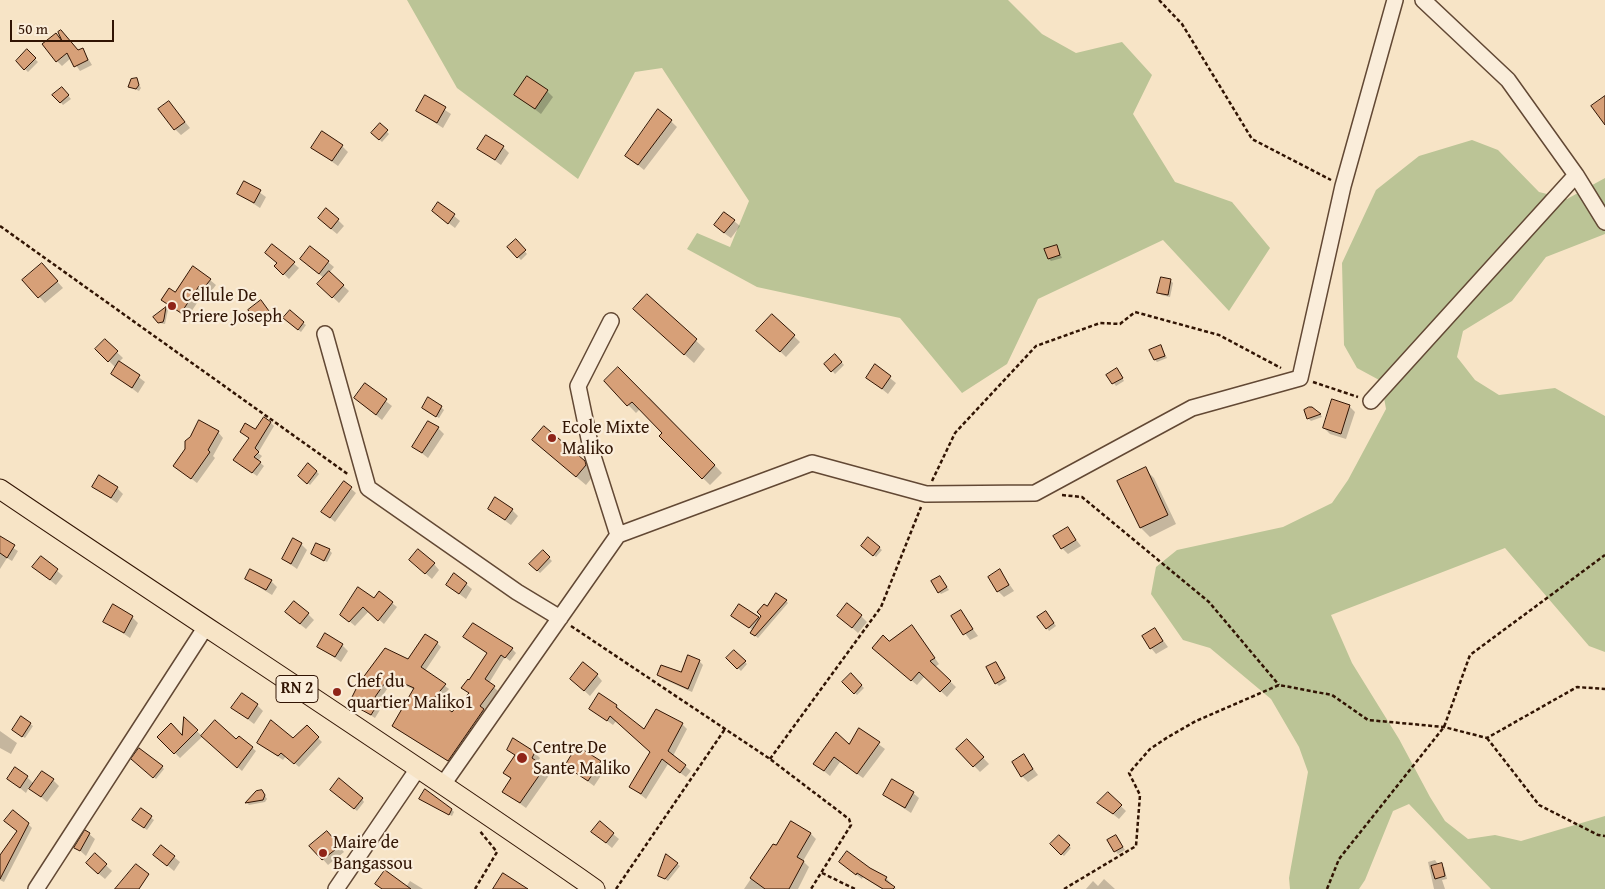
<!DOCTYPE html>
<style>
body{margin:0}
#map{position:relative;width:1605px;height:889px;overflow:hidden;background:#f7e4c6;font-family:"Gentium Book Plus",serif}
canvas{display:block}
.scale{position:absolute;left:10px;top:20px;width:104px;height:22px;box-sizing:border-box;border:2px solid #311403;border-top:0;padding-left:6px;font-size:15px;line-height:18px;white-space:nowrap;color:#311403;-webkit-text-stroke:4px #faedda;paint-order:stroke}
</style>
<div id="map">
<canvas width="1605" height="889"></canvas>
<div class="scale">50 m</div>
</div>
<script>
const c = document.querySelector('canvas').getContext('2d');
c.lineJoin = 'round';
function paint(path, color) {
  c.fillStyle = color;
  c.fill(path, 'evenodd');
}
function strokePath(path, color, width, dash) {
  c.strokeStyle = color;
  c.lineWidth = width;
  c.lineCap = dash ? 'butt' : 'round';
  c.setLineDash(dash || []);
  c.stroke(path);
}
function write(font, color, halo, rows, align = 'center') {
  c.font = font + ' "Gentium Book Plus",serif';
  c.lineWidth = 4.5;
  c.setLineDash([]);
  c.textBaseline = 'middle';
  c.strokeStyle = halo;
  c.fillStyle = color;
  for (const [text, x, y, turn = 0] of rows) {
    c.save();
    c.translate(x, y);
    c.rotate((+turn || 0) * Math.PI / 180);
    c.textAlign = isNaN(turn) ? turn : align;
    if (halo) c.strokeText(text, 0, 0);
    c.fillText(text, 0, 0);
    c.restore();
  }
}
paint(new Path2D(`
 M407 0H1008L1042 34 1076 53 1122 42 1152 75 1133 114 1175 182 1232 202 1270 248 1229 311 1163 240 1038 299 1007 364 962 393 900 318 757 287 687 249 697 233 730 247 749 201 662 68 635 72 578 179 457 88Z
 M1472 140 1498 150 1539 192 1567 199 1605 178V234L1546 257 1512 301 1463 331 1457 357 1475 380 1499 395 1555 388 1605 416V652L1589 646 1505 548 1331 615 1352 663 1399 739 1430 797 1445 821 1468 839 1495 835 1521 841 1605 816V889H1491L1409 804 1393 811 1365 880 1359 889H1290L1289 878 1308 772 1299 747 1271 699 1210 648 1183 640 1151 594 1156 567 1177 550 1283 527 1332 503 1348 480 1386 409 1381 381 1357 368 1344 345 1342 263 1376 190 1419 156Z`), '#bbc496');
paint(new Path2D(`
 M64 43 78 52 83 50 92 65 80 71 71 58 62 66 57 61Z
 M27 51 38 62 28 72 17 61Z
 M136 80 141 88 139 91 129 86Z
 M62 88 71 99 63 105 54 95Z
 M547 91 553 97 541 114 516 95Z
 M425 97 451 114 443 128 417 111Z
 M169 102 190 128 181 135 175 129Z
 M659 110 677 127 644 170 627 156Z
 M380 125 389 134 382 142 373 133Z
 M342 146 348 152 338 166 313 148Z
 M503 147 509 153 501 165 479 149Z
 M245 182 266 197 260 208 239 194Z
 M439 203 460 221 455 228 433 211Z
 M338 220 344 226 337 234 325 224Z
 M734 221 740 226 731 238 721 231Z
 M516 241 527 254 521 260 509 248Z
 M272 246 299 268 289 279 276 266 278 263Z
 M1057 246 1062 258 1051 261 1049 259Z
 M328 262 334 267 329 273 349 291 339 303 319 284 324 278 307 265Z
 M47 270 63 288 45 303 24 280Z
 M210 280 216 285 209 294 205 291 187 318 162 300Z
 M1170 280 1173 283 1170 297 1161 295 1159 292Z
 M647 296 705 349 694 363 644 318Z
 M261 302 274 317 263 325 257 320Z
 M166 308 168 310 165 324 159 323 155 317Z
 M772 315 800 342 786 357 764 336Z
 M287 321 303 323 306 325 301 332Z
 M105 341 123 358 119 362 145 382 138 393 113 374 116 368 97 349Z
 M1161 347 1167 358 1157 362 1155 360Z
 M835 355 844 365 835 374 826 364Z
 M875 366 896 383 888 394 867 377Z
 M1119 372 1124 381 1116 386 1108 375Z
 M605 381 647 399 649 397 722 473 710 485 660 436 663 433 640 409 636 413Z
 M365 385 392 406 382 420 355 398Z
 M1349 406 1355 412 1346 439 1330 434 1324 428Z
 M441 407 444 410 439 418 426 410Z
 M1309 408 1321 415 1322 417 1311 421 1308 418Z
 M270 422 274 426 258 453 262 456 258 461 264 466 257 476 239 463 250 439 241 432 255 431Z
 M438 428 444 434 428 458 414 447Z
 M218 432 223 438 213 456 215 458 197 483 175 466Z
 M543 449 584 462 594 475 586 485Z
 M1145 469 1154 478 1176 524 1150 537 1141 528 1119 481Z
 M317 472 319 474 310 485 299 476Z
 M344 483 356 493 335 522 328 516Z
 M94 487 117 488 123 494 117 503Z
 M489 509 512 510 518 516 511 525Z
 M1068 529 1081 546 1068 554 1062 548Z
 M868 538 882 550 876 557 862 546Z
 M0 540 18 551 12 561 7 558 0 569Z
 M301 544 307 550 297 569 283 559Z
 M329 550 332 553 327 562 312 554Z
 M543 552 552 561 540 573 531 564Z
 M41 557 63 576 56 585 40 572Z
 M434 564 439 570 432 579 417 566Z
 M1000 571 1014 591 1004 597 998 591Z
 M455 575 472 589 466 599 454 590Z
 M940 577 949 590 941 594 939 592Z
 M246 579 271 581 277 587 272 595Z
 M374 599 392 603 397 607 384 624 369 611 355 626 342 615Z
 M786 601 788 603 758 638 754 635 753 630 735 618 739 606 760 619 767 608Z
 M961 612 978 636 970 640 953 617Z
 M308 614 314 620 306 629 292 618Z
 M1049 615 1056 626 1049 631 1047 628Z
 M839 616H861L867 622 858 633Z
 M132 617 138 623 130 638 105 621Z
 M1155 629 1168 647 1156 654 1151 648Z
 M917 633 939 664 935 667 956 687 947 697 925 676 917 685 879 653 889 643Z
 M469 640 512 649 516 653 510 661 505 657 489 683 498 691 484 710 487 714 453 764 398 730 415 690 393 680 379 701 383 705 375 718 350 702 409 660 437 643 441 647 425 671 449 689 437 702 453 714 470 694V682L488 654Z
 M342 645 348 651 341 662 319 647Z
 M734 651 747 664 741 671 728 658Z
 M699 661 703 665 692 692 663 679 659 675 682 673Z
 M998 666 1007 681 999 686 996 683Z
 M597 675 602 681 590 696 577 684Z
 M851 675 864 688 857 695 844 682Z
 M257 705 263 711 254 724 233 708Z
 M617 706 621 712 645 731 682 724 687 729 673 756 691 771 686 777 668 764 646 799 630 786 651 752 616 721 613 725 591 709Z
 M185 720 202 736 236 741 239 737 256 751 242 771 203 736 180 758 159 737H183Z
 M30 724 33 726 25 738 16 732Z
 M307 727 322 742 299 767 286 756 283 760 258 743 293 740Z
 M859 730 885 749 863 778 840 762 830 776 815 764 849 746Z
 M0 731 17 743 11 754 0 748Z
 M967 741 989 764 980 772 958 749Z
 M508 749 535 753 540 758 537 763 550 774 526 808 504 792 512 780 505 773 515 756Z
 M1024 756 1038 775 1028 782 1022 776Z
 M133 759 162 767 164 769 156 779Z
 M600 762 606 768 594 786 566 765Z
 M27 777 34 784 53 780 59 786 47 802 29 787 26 793 9 779Z
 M256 792 264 794 267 799 265 802 249 805 247 803Z
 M334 792 362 799 364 802 357 811Z
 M913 793 919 798 911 813 884 795Z
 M1108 794 1126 811 1119 819 1099 803Z
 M423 801 452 810 454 812 452 816Z
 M141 810 154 820 147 830 137 823Z
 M28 824 32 828 4 882 0 880V855L18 831Z
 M89 834 95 839 86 856 76 847Z
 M613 834 619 839 612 848 599 837Z
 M811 834 816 839 803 861 809 867 798 889H744L774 845 777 847Z
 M1059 836 1071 848 1064 856 1051 844Z
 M333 838 344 852 328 865 311 846Z
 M1118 839 1125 850 1118 854 1108 841Z
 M95 855 112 871 105 879 93 869Z
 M155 855 174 857 180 862 174 871Z
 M1435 860 1439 866 1444 867 1447 879 1442 880 1445 889H1434L1428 862Z
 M677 864 680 866 668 881 659 875Z
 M846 867 869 869 886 878 896 889H882L863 877 862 879Z
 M1104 879 1115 889H1086L1093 881 1098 886Z
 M410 881 423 889H382L377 884 406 887Z`), '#0003');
const building = new Path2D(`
 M61 30 78 50 83 48 88 60 74 67 67 53 56 62 42 44 56 33 62 41 58 32Z
 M27 49 36 58 24 70 16 61Z
 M527 76 548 90 535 109 514 95Z
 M137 78 139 85 136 89 128 87 131 79Z
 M62 87 69 95 60 103 52 95Z
 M425 95 446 107 437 123 416 111Z
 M1605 96V125L1591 106Z
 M169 101 185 122 174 130 158 109Z
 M658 109 672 120 638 165 625 156Z
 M380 123 388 130 379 140 371 133Z
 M322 131 343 145 332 161 311 148Z
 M486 135 504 146 495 160 477 149Z
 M244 181 261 190 254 203 237 194Z
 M438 202 455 214 448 224 432 211Z
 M326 208 339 219 331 229 318 218Z
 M724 212 735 220 724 233 714 225Z
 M516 239 526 250 517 258 507 247Z
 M272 244 295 262 283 275 274 266 277 263 265 253Z
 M1057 245 1060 255 1048 259 1044 249Z
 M310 246 329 261 319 274 300 259Z
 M42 263 58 281 38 298 22 280Z
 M193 266 211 279 203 289 199 286 181 313 161 300 169 288 175 292Z
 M329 271 344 285 332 298 317 284Z
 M1161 277 1171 279 1168 295 1157 293Z
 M647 294 697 339 684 355 633 309Z
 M261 300 269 311 256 321 248 310Z
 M166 307 164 319 163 322 158 323 153 317Z
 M290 310 304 322 298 330 283 318Z
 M772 314 795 335 780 352 756 331Z
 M105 339 118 351 108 362 95 349Z
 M1161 345 1165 356 1154 360 1149 350Z
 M835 354 842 362 831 372 824 364Z
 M119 361 140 375 132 388 111 374Z
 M875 364 891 376 882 389 866 378Z
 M618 367 715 465 702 479 659 436 662 433 632 402 627 406 604 381Z
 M1117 368 1123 378 1112 384 1106 375Z
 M365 383 387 399 376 415 354 398Z
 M428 397 442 406 436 417 422 408Z
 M1332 399 1350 405 1341 434 1323 428Z
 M1309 407H1312L1321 414 1307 419 1304 410Z
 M264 417 271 422 255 448 259 452 254 457 261 462 252 473 233 460 249 438 240 432 245 423 255 429Z
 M199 420 219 431 208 450 210 452 191 479 173 466 185 449V441L190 437Z
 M428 421 439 427 422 453 412 447Z
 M544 426 585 461 586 465 576 477 532 440Z
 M308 463 317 471 307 484 298 476Z
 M1146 467 1168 515 1140 528 1117 481Z
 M99 475 118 487 111 498 92 487Z
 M344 481 352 487 330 518 321 512Z
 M495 497 513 509 505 520 488 509Z
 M1068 527 1076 540 1061 549 1053 536Z
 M0 536 15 545 7 558 0 553Z
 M868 537 880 547 873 556 861 546Z
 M293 538 302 543 291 564 282 559Z
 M316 543 330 549 324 561 311 554Z
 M418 549 435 563 425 574 409 560Z
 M543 550 550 557 537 571 529 564Z
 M41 556 58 569 50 580 32 567Z
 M250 569 272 580 266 590 245 579Z
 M1000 569 1009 585 997 592 988 577Z
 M454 573 467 583 459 594 446 585Z
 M940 576 947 587 938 593 931 581Z
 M358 587 374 598 379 591 393 602 378 621 363 607 349 622 340 615Z
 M776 593 787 600 755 636 750 633 761 616 757 612 764 604 767 606Z
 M294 601 309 613 300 624 285 612Z
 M847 603 862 615 852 628 837 616Z
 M113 604 133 616 124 633 103 622Z
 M739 604 759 617 749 628 731 616Z
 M961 610 973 629 963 635 951 616Z
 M1046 611 1054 623 1046 629 1037 617Z
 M473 623 513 648 505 658 501 655 485 679 495 686 480 706 484 709 448 761 392 726 414 688 389 677 375 697 380 700 371 715 349 703 359 683 385 648 408 659 425 634 438 642 421 667 446 684 434 698 452 712 469 693 461 688 468 679 469 680 487 653 463 637Z
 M912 625 935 658 930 661 951 681 940 692 919 672 911 681 872 648 883 635 889 641Z
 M1155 628 1163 641 1150 649 1142 636Z
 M325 633 343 644 335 657 317 647Z
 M734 650 746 661 737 669 726 658Z
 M688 655 700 660 688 689 657 675 661 665 681 672Z
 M583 662 598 674 584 691 570 679Z
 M996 662 1005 678 995 684 986 667Z
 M851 673 862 685 854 694 842 682Z
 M242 693 258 704 248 719 231 708Z
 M599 693 617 705 616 707 644 729 656 709 683 723 668 751 686 765 680 773 662 759 641 794 629 787 650 752 610 716 607 721 589 709Z
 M21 716 31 723 22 737 12 730Z
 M184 717 198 730 174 754 157 737 171 723 182 735Z
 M215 720 236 739 239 736 253 747 237 768 201 736Z
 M271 720 293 738 307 725 319 737 294 764 281 753 278 756 257 743Z
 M859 728 880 742 857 774 834 757 824 771 813 764 836 732 849 744Z
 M513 738 535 752 532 758 545 767 520 803 502 792 511 778 503 773 515 755 507 750Z
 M967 739 984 757 973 767 956 749Z
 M577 746 601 761 588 781 565 766Z
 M139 748 163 766 153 778 131 759Z
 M1024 754 1033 769 1021 777 1012 762Z
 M15 767 28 776 20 788 7 779Z
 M42 771 54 779 41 797 29 789Z
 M339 778 363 798 354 809 330 790Z
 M892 779 914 792 905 808 883 795Z
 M425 789 452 809 449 815 419 799Z
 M262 790 265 795 263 800 245 803 256 791Z
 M1108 792 1122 805 1113 814 1097 803Z
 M141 808 152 816 144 828 132 820Z
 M13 810 29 823 0 879V855L17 831 4 821Z
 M600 821 614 833 606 843 591 832Z
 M791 821 811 833 797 857 804 861 789 889H765L750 878 773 844 776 845Z
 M85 830 90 833 80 851 74 848Z
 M327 831 340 846 322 860 309 846Z
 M1059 835 1070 845 1061 855 1050 844Z
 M1116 835 1123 847 1114 852 1107 840Z
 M161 845 175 856 167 866 153 855Z
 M847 851 870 868 887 877 885 880 895 887 893 889H883L857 873 856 875 839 862Z
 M95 853 107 864 98 874 86 863Z
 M666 854 678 863 665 879 658 876Z
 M1442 863 1445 876 1435 879 1431 866Z
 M136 864 149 874 139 889H115Z
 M385 870 411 889H382L375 884Z
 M503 873 528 889H493Z`);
paint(building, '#d7a078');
strokePath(building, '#311403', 1);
const minor = new Path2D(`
 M1423 0 1508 80 1576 175 1605 222
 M611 321 578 386 592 453 618 535
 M325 334 368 488 517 592 560 618
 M1371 401 1576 175
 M444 783 618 535 812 463 926 494 1035 493 1192 408 1300 378 1343 186 1395 0
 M36 889 205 628
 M336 889 419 767`);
const major = new Path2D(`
 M0 489C198 623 399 752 595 889`);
strokePath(minor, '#624834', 18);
strokePath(major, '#311403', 21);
strokePath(new Path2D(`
 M1159 0 1182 24 1252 139 1331 180
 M0 226 349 475
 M1313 382 1358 397
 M932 481 955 433 1036 346 1100 323 1120 324 1135 312 1219 335 1281 368
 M1062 495 1082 497 1209 602 1279 685
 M571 626 770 759 849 819 851 825 811 889
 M1487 738 1539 805 1598 835 1605 836
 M770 759 881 607 921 507
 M822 873 855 889
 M475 889 497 852 479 830
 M616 889 725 729
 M1064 889 1136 846 1140 795 1129 773 1150 749 1168 737 1196 721 1279 685 1332 695 1368 720 1444 727 1487 738 1577 687 1605 689
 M1327 889 1339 859 1444 727 1470 655 1605 555`), '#311403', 2.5, [4, 2.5]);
strokePath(minor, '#faedda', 15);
strokePath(major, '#f7e4c6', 19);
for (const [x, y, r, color] of [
 [172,306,5,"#8f2418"],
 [552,438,5,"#8f2418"],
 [337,692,5,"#8f2418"],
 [522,758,6,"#8f2418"],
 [323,853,5,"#8f2418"]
]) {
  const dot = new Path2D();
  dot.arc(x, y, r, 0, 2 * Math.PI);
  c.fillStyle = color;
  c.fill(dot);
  strokePath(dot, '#faedda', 2);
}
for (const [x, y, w] of [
 [297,689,42]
]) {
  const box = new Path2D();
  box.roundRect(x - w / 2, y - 13.5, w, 27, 4);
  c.fillStyle = '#faedda';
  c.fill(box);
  strokePath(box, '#311403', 1);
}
write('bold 16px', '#311403', null, [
 ["RN 2",297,689]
]);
write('18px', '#311403', '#faedda', [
 ["Cellule De",182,296],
 ["Priere Joseph",182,317],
 ["Ecole Mixte",562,428],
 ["Maliko",562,449],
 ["Chef du",347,682],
 ["quartier Maliko1",347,703],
 ["Centre De",533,748],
 ["Sante Maliko",533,769],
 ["Maire de",333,843],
 ["Bangassou",333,864]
], 'left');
</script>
